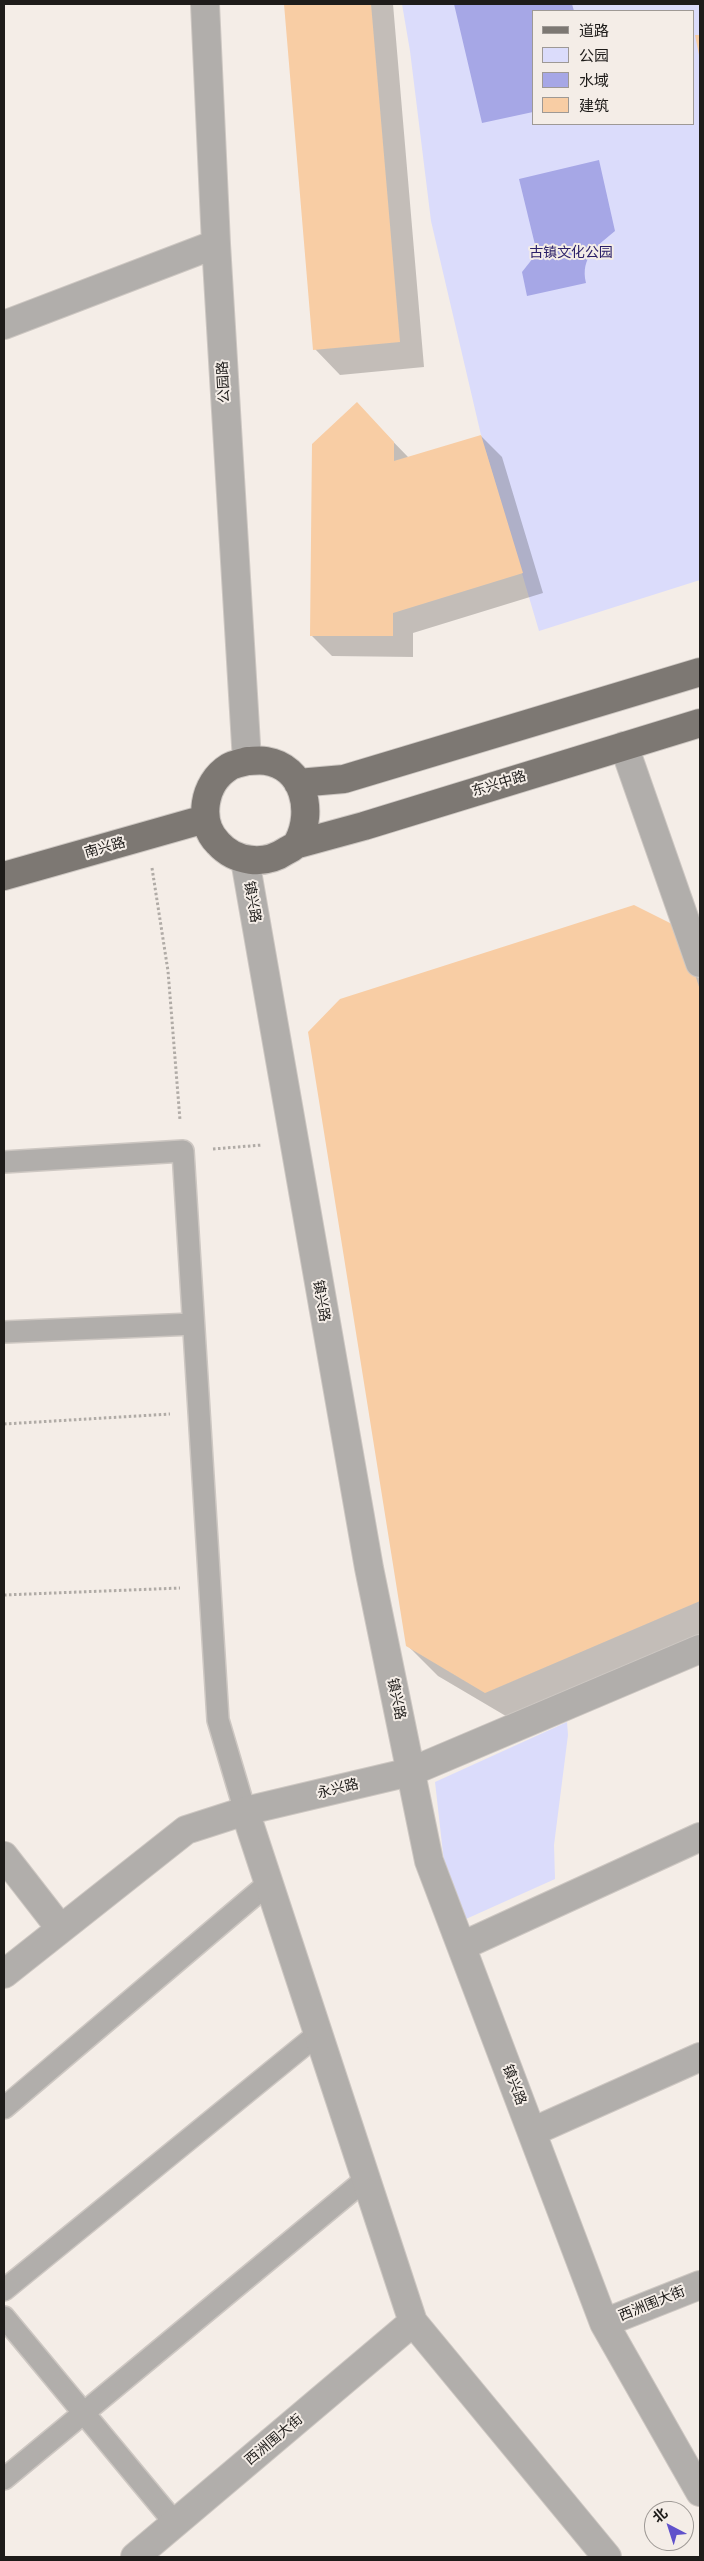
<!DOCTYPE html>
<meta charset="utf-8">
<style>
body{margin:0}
#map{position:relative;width:704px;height:2561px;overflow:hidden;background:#f4ede7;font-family:"Noto Sans","Noto Sans SC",sans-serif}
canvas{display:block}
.frame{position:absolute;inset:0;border:5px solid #1e1c1a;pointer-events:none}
.legend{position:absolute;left:532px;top:10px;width:162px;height:115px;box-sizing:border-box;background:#f4ede7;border:1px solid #9e9995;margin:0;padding:6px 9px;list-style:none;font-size:15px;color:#1e1c1a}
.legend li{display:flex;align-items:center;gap:10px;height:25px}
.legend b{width:25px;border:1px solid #9e9995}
.north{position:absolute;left:644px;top:2501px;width:50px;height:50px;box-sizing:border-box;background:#f4ede7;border:1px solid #9e9995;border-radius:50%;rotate:320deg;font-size:14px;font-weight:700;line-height:20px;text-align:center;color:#1e1c1a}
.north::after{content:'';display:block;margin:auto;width:18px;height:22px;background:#6052cb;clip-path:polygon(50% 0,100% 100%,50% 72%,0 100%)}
</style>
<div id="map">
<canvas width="704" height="2561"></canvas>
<div class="frame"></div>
<ul class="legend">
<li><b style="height:6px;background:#7d7873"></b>道路</li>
<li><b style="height:14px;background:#dbdcfb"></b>公园</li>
<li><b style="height:14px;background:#a6a7e6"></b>水域</li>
<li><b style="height:14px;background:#f8cda4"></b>建筑</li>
</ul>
<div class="north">北</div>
</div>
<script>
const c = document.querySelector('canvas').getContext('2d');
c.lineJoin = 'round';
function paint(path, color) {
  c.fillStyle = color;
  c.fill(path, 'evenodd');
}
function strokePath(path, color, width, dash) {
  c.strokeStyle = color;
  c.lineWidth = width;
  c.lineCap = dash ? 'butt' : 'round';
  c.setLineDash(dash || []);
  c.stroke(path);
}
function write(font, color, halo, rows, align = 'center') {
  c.font = font + ' "Noto Sans","Noto Sans SC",sans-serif';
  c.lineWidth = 4;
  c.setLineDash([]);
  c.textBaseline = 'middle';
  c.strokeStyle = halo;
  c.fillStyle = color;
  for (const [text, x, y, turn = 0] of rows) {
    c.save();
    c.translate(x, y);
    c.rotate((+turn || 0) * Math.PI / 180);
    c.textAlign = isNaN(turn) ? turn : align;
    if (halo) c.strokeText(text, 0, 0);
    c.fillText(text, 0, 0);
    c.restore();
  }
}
paint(new Path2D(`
 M402 4H700V580L539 631 481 435 431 221 410 51ZM533 11H693V124H533Z
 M567 1722 568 1735 554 1845 555 1879 466 1919 444 1862 435 1782Z`), '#dbdcfb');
paint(new Path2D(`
 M454 4H572L574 11H533V112L482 123Z
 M599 160 615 231C597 246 580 257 586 283L527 296 522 272 537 253 519 179Z`), '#a6a7e6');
paint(new Path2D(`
 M285 4H393L424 367 340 375 315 349Z
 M377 425 409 458 481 436 502 457 543 593 413 633V657L332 656 311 635Z
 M700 950V1643L516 1722 438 1676 407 1645Z`), '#0003');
paint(new Path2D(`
 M284 4H371L400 342 313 350Z
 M695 35H700V55H699Z
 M357 402 394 442V461L481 435 523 573 393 613V636H310L312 444Z
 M634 905 680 928 700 990V1601L485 1693 406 1646 308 1032 340 999Z`), '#f8cda4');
const service = new Path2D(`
 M4 1162 183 1151 218 1720 245 1811
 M4 1332 193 1324
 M4 2108 269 1883
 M4 2290 318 2034
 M4 2317 175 2523
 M4 2479 366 2179`);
const minor = new Path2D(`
 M205 4 216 244 247 761
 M4 325 216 244
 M624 746 700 963
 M245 860 369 1568 429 1861 604 2323 700 2492
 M245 1811 413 2322 607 2557
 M4 1856 60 1928
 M462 1946 700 1837
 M4 1974 186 1830 245 1811 410 1772 700 1649
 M532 2132 700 2057
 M604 2323 700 2285
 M135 2557 413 2322`);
const primary = new Path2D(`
 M247 761C253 761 260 760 266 761 304 767 314 811 298 842 296 846 290 849 286 851 264 866 235 862 218 843 197 822 203 783 229 767 234 764 241 763 247 761Z
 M298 783 344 779 700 672
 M298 844 364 826 700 723
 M4 876 205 819`);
strokePath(service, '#cdc7c2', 24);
strokePath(minor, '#cdc7c2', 30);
strokePath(primary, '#cdc7c2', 30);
strokePath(new Path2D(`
 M152 868 168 971 180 1120
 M213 1149 262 1145
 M4 1424 170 1414
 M4 1595 180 1588`), '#b0aba6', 3, [2.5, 2.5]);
strokePath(service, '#b1aeab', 21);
strokePath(minor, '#b1aeab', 28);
strokePath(primary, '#7d7873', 28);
write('14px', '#2b2068', '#f4ede7', [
 ["古镇文化公园",571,253]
]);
write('14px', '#1e1c1a', '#f4ede7', [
 ["公园路",224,382,-93],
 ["东兴中路",499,784,-17],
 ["南兴路",105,848,-16],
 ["镇兴路",252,902,80],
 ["镇兴路",321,1301,80],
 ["镇兴路",396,1699,78],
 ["永兴路",338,1789,-14],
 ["镇兴路",514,2085,69],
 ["西洲围大街",652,2304,-22],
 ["西洲围大街",274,2440,-40]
]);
</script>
